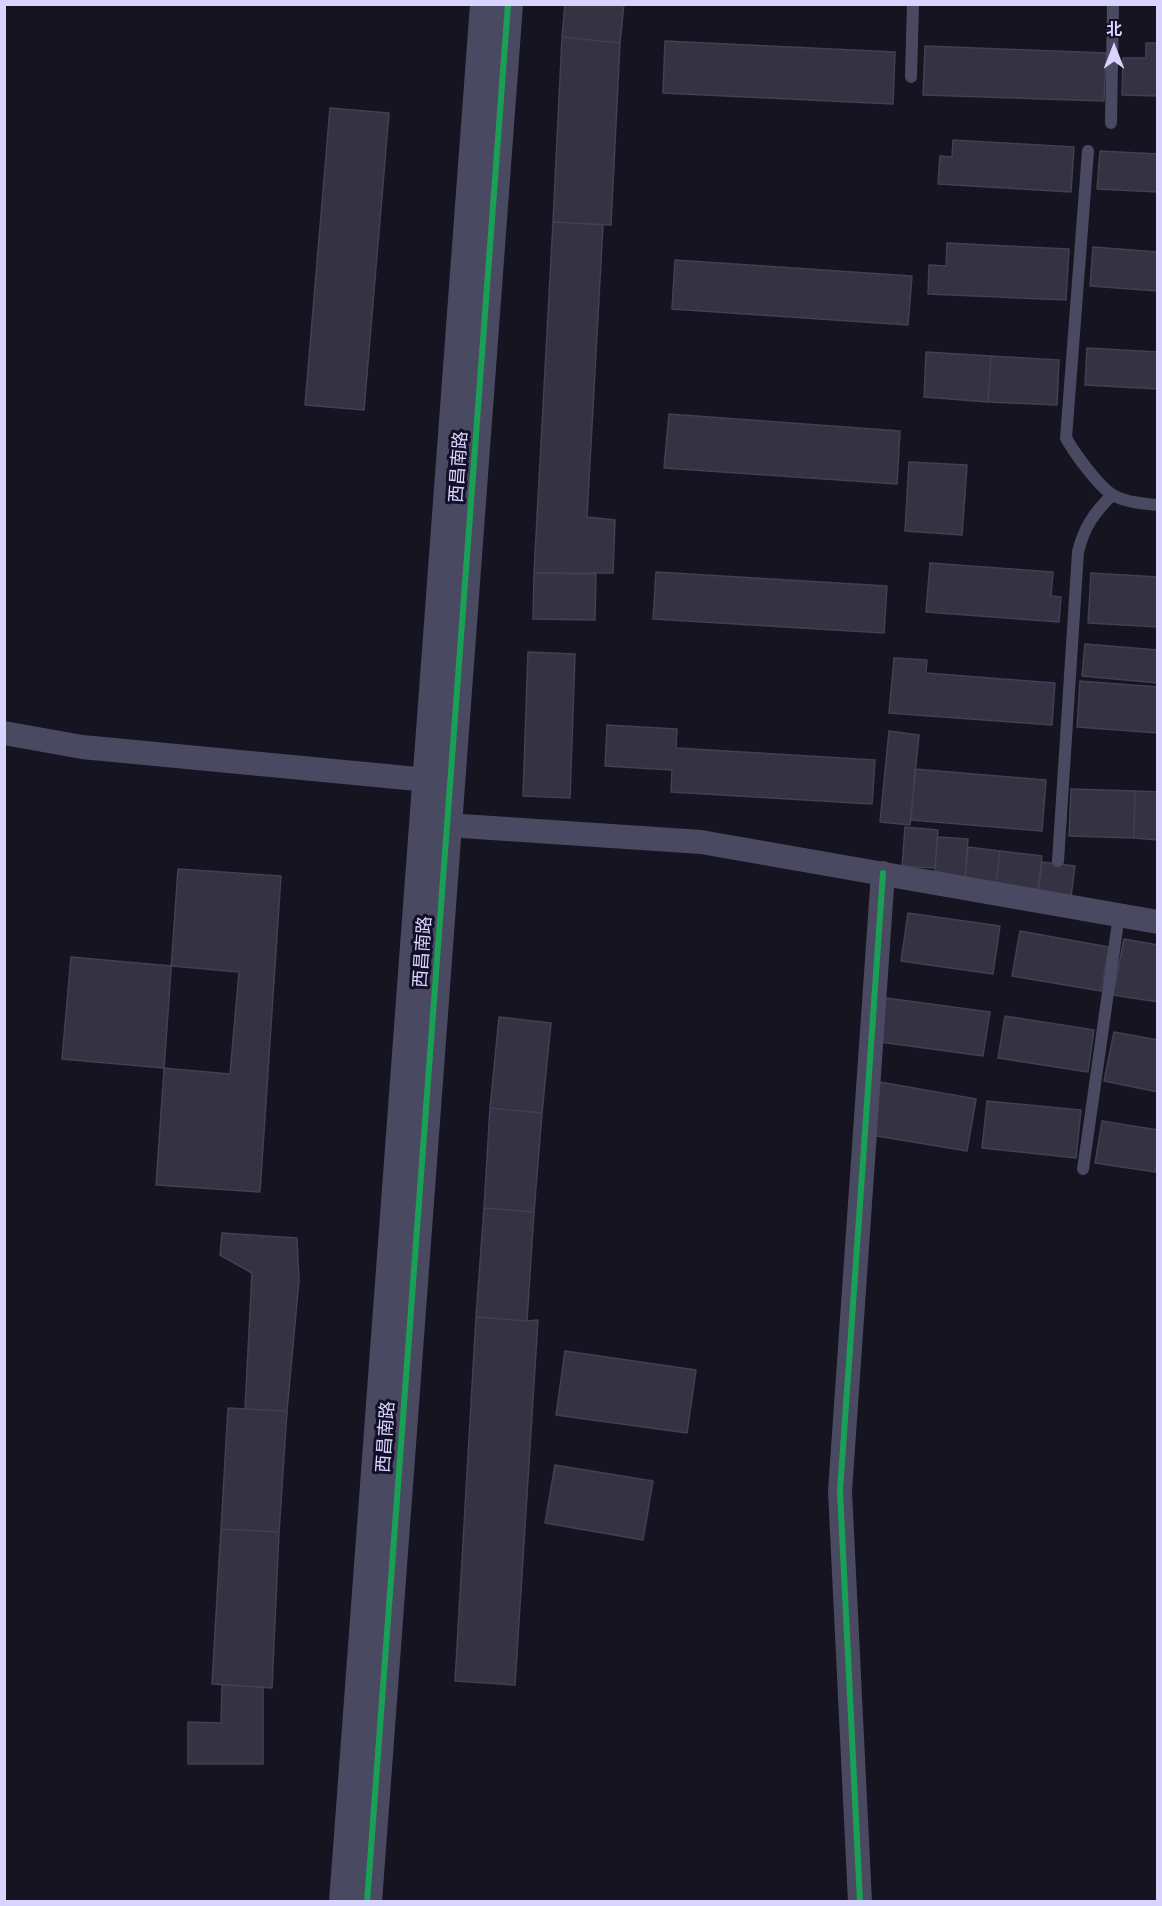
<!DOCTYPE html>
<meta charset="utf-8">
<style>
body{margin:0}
#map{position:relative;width:1162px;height:1906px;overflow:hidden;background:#161421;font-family:Rubik,"Noto Sans SC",sans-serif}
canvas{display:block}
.frame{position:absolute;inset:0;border:6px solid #d9d4ff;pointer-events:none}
.north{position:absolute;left:1084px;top:18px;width:60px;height:60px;-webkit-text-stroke:4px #130f26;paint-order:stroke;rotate:0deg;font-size:16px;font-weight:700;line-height:24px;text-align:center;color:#d9d4ff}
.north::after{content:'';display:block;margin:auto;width:21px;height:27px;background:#d9d4ff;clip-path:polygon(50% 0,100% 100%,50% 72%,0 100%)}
</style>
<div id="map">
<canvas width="1162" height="1906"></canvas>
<div class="frame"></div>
<div class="north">北</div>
</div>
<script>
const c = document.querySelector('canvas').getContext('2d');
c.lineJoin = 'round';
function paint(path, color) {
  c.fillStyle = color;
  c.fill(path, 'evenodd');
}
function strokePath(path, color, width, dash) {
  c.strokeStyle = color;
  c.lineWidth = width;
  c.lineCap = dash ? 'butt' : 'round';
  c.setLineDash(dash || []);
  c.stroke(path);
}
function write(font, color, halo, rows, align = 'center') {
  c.font = font + ' Rubik,"Noto Sans SC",sans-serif';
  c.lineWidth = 6;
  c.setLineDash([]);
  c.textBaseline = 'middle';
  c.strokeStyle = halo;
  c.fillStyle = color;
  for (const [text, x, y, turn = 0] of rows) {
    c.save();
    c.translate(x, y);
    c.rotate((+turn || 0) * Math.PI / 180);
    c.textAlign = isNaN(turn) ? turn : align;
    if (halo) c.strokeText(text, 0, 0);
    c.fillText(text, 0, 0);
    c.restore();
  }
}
const building = new Path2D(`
 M565 4H624L620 43 562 37Z
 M562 37 620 43 611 225 553 222Z
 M665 41 895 52 893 104 663 93Z
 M1146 43H1158V96L1122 95 1123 58H1146Z
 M925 46 1106 53 1104 101 923 95Z
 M330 108 389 113 364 410 305 405Z
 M953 140 1074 147 1071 192 938 184 940 156 952 157Z
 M1100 151 1158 154V192L1097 189Z
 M553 222 603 225 587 517 615 520 613 573H534Z
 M947 243 1069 249 1066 300 928 294 929 265 946 266Z
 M1093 247 1158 252V291L1090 286Z
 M675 260 912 276 908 325 672 309Z
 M1087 348 1158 352V389L1085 385Z
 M926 352 991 356 988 402 924 397Z
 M991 356 1059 360 1057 405 988 402Z
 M669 414 900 431 897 484 664 468Z
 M909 462 967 465 962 535 905 531Z
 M930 563 1053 572 1051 596 1061 597 1059 622 926 612Z
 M656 572 887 586 884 633 653 619Z
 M534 573 596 574 595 620 533 619Z
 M1091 573 1158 577V627L1088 623Z
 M1085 644 1158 650V683L1082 676Z
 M528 652 575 654 570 798 523 796Z
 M894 658 927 660 926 673 1055 683 1052 725 889 713Z
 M1080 681 1158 687V733L1077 727Z
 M607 725 677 729 676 748 875 760 872 804 671 792 672 770 605 766Z
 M889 731 919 735 910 825 880 822Z
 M915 769 1046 780 1042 831 911 820Z
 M1071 789 1135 791 1134 838 1069 836Z
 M1135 791 1158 792V840L1134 838Z
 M905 827 938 830 935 868 902 866Z
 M937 837 968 839 965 877 935 874Z
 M968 847 1000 851 996 886 965 877Z
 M1000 851 1042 856 1038 890 996 886Z
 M1042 862 1075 866 1071 897 1038 893Z
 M178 869 281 876 260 1192 156 1185Z
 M908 913 1000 926 993 974 901 961Z
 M1020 931 1109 947 1101 991 1012 976Z
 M1124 939 1158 945V1002L1113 995Z
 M71 957 239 972 230 1074 62 1059Z
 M886 998 990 1012 983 1056 880 1042Z
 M1005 1016 1094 1030 1088 1072 998 1058Z
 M499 1017 551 1023 542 1113 490 1108Z
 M1114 1032 1158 1040V1092L1104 1081Z
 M880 1082 976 1099 967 1151 871 1135Z
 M987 1101 1081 1110 1076 1158 982 1148Z
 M490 1108 542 1113 534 1212 484 1208Z
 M1102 1121 1158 1130V1155L1155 1172 1095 1163Z
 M484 1208 534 1212 527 1321 476 1317Z
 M222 1233 297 1238 299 1280 287 1411 245 1409 252 1273 220 1255Z
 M476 1317 527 1321 538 1320 515 1685 455 1681Z
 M565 1351 696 1370 687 1433 556 1415Z
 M228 1408 287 1411 279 1532 221 1529Z
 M555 1465 653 1481 643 1540 545 1523Z
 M221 1529 279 1532 272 1688 212 1684Z
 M222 1685 263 1687V1764H188V1722L221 1723Z`);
paint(building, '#343243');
strokePath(building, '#433f54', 1.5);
strokePath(new Path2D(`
 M911 77 913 4
 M1111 123 1113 4
 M1088 151 1066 438C1075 454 1097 484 1111 494 1123 502 1143 504 1158 505
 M1058 861 1078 552C1084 527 1094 513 1112 495
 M1083 1169 1119 915`), '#4a4962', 12);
strokePath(new Path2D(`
 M4 733 82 747 428 780
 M447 825 701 842 1158 922
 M860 1902 840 1491 883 873`), '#4a4962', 24);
strokePath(new Path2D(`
 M344 1902 485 4
 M367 1902 508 4`), '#4a4962', 30);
strokePath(new Path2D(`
 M367 1902 508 4
 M860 1902 840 1491 883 873`), '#1a9f57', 6);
write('18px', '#d9d4ff', '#130f26', [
 ["西昌南路",459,467,-86],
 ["西昌南路",423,952,-86],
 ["西昌南路",386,1437,-86]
]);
</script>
